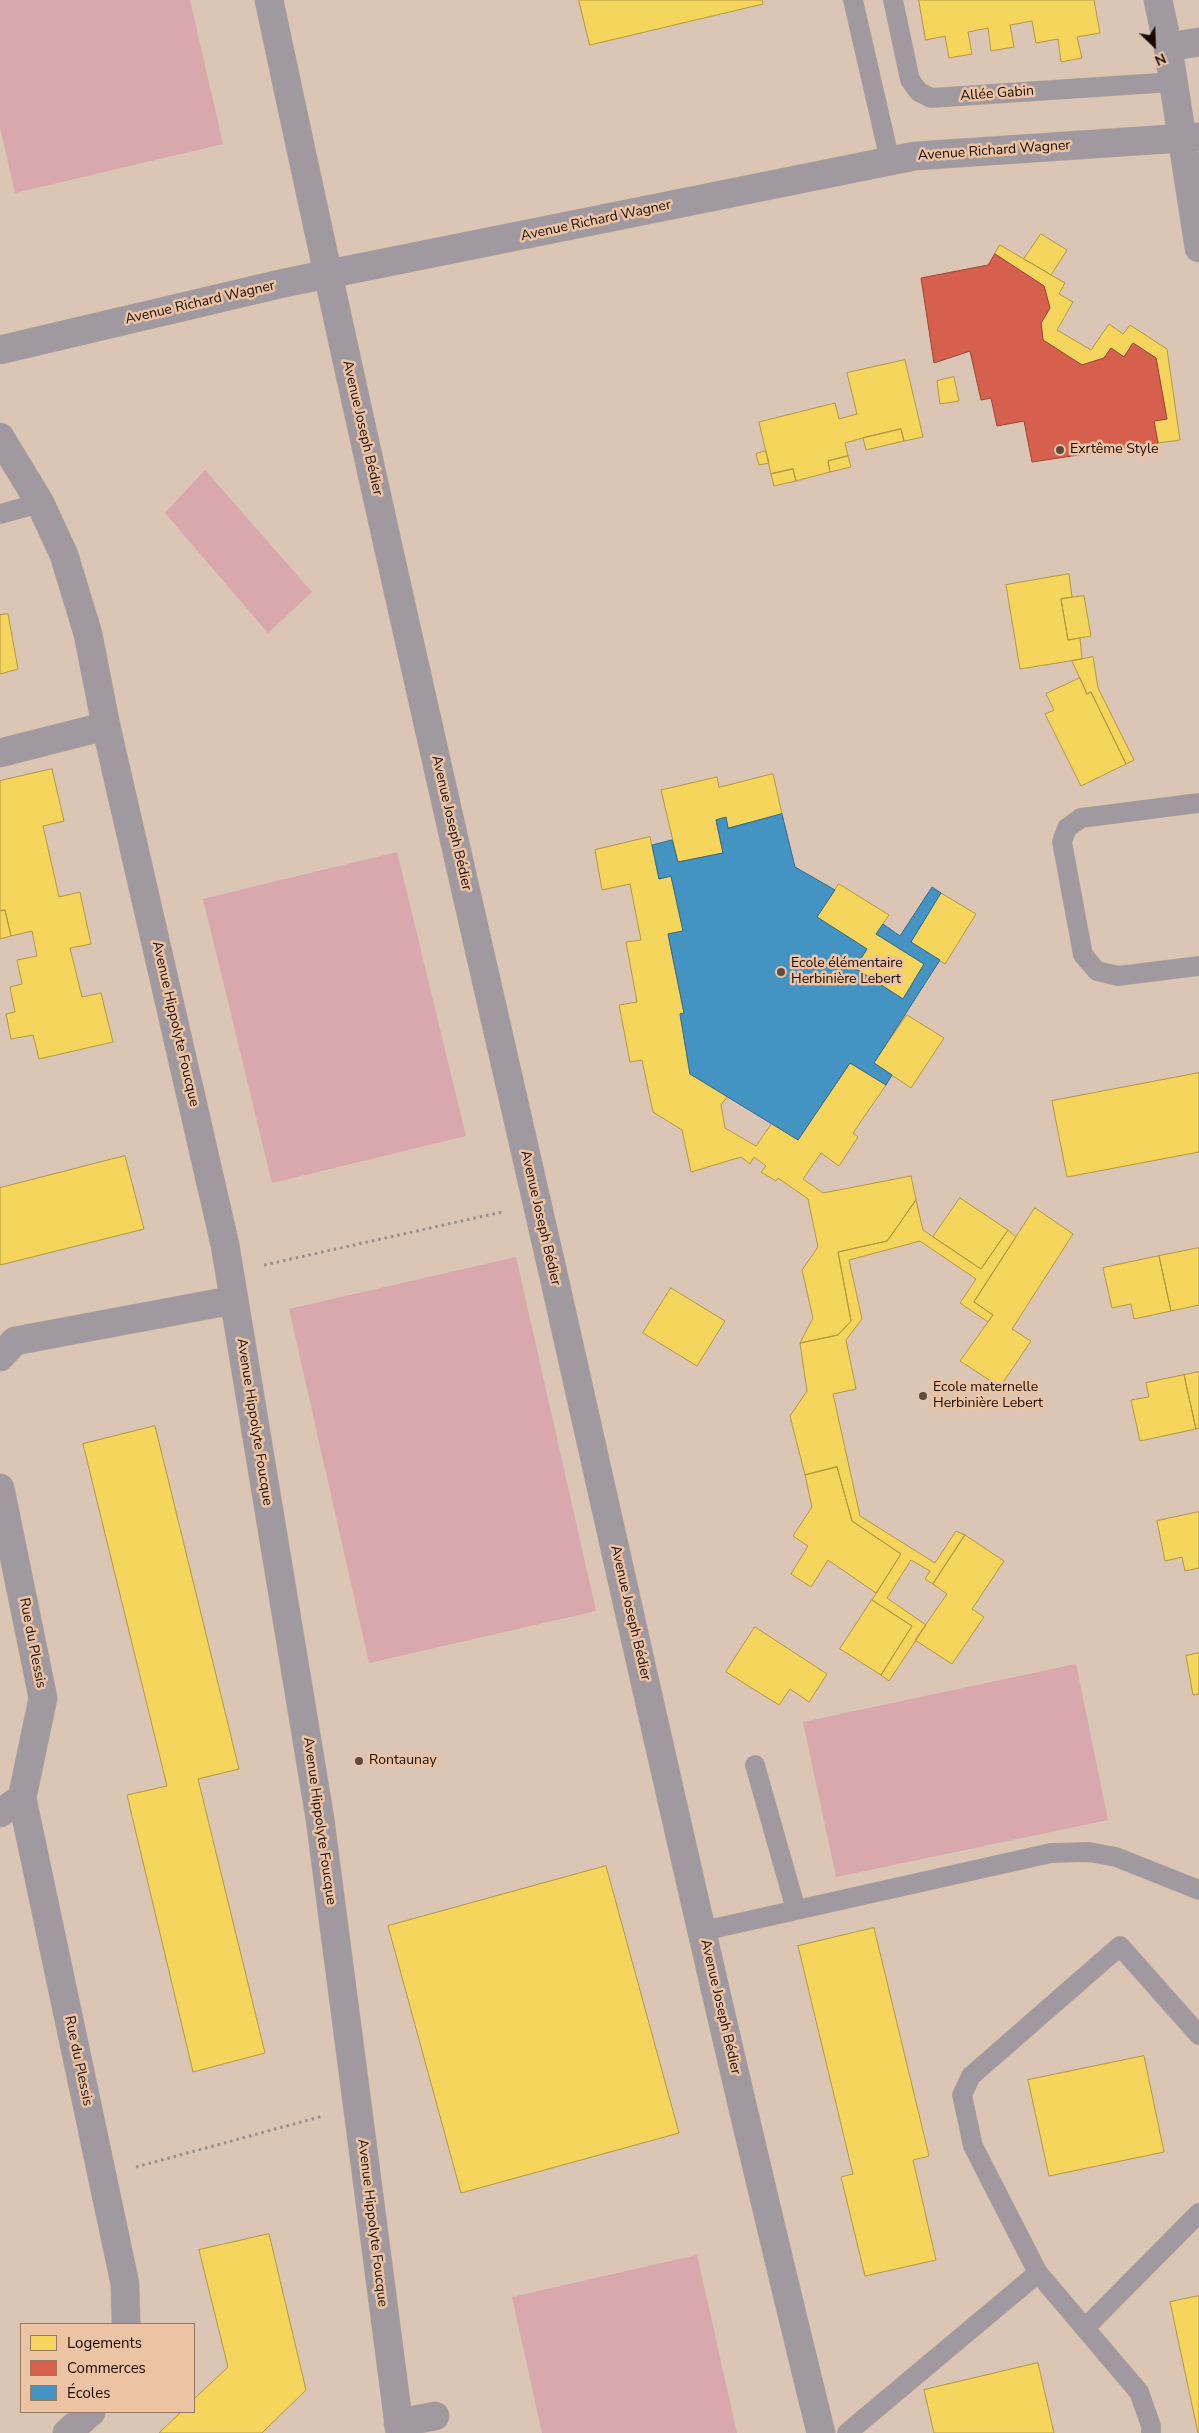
<!DOCTYPE html>
<meta charset="utf-8">
<style>
body{margin:0}
#map{position:relative;width:1199px;height:2433px;overflow:hidden;background:#dbc5b4;font-family:"Nunito Sans",sans-serif}
canvas{display:block}
.legend{position:absolute;left:20px;top:2323px;width:175px;height:90px;box-sizing:border-box;background:#ecc3a3;border:1px solid #977963;margin:0;padding:6px 9px;list-style:none;font-size:15px;color:#180a02}
.legend li{display:flex;align-items:center;gap:10px;height:25px}
.legend b{width:25px;border:1px solid #977963}
.north{position:absolute;left:1129px;top:20px;width:50px;height:50px;-webkit-text-stroke:4px #ecc3a3;paint-order:stroke;rotate:156deg;font-size:14px;font-weight:700;line-height:20px;text-align:center;color:#180a02}
.north::after{content:'';display:block;margin:auto;width:18px;height:22px;background:#180a02;clip-path:polygon(50% 0,100% 100%,50% 72%,0 100%)}
</style>
<div id="map">
<canvas width="1199" height="2433"></canvas>
<ul class="legend">
<li><b style="height:14px;background:#f6d55c"></b>Logements</li>
<li><b style="height:14px;background:#d6604d"></b>Commerces</li>
<li><b style="height:14px;background:#4393c3"></b>Écoles</li>
</ul>
<div class="north">N</div>
</div>
<script>
const c = document.querySelector('canvas').getContext('2d');
c.lineJoin = 'round';
function paint(path, color) {
  c.fillStyle = color;
  c.fill(path, 'evenodd');
}
function strokePath(path, color, width, dash) {
  c.strokeStyle = color;
  c.lineWidth = width;
  c.lineCap = dash ? 'butt' : 'round';
  c.setLineDash(dash || []);
  c.stroke(path);
}
function write(font, color, halo, rows, align = 'center') {
  c.font = font + ' "Nunito Sans",sans-serif';
  c.lineWidth = 5;
  c.setLineDash([]);
  c.textBaseline = 'middle';
  c.strokeStyle = halo;
  c.fillStyle = color;
  for (const [text, x, y, turn = 0] of rows) {
    c.save();
    c.translate(x, y);
    c.rotate((+turn || 0) * Math.PI / 180);
    c.textAlign = isNaN(turn) ? turn : align;
    if (halo) c.strokeText(text, 0, 0);
    c.fillText(text, 0, 0);
    c.restore();
  }
}
paint(new Path2D(`
 M0 0H190L223 144 15 193 0 128Z
 M205 470 312 592 268 633 165 513Z
 M397 852 466 1136 272 1183 203 899Z
 M516 1257 596 1611 369 1663 289 1309Z
 M1076 1664 1108 1820 836 1877 803 1722Z
 M697 2255 737 2433H542L512 2297Z`), '#d8a8ac');
const homes = new Path2D(`
 M579 0H762L763 4 590 45Z
 M919 0H1094L1100 33 1077 37 1082 58 1061 62 1058 39 1036 43 1032 21 1010 25 1014 47 991 51 988 28 968 32 972 54 949 58 945 36 926 40Z
 M1041 234 1067 250 1051 275 1024 259Z
 M1000 245 1065 283 1059 294 1073 302 1057 330 1091 350 1109 324 1123 334 1130 325 1167 349 1180 440 1158 443 1154 421 1167 419 1156 358 1133 343 1124 357 1111 348 1104 358 1082 365 1043 340 1041 323 1050 308 1044 286 995 254Z
 M905 360 923 437 904 441 901 429 863 438 845 443 848 456 828 461 830 472 796 481 793 469 771 474 759 422 835 403 839 419 857 414 847 373Z
 M954 377 959 401 940 404 937 381Z
 M901 429 904 441 866 450 863 438Z
 M766 451 769 463 759 465 756 454Z
 M848 456 851 467 830 472 828 461Z
 M793 469 796 481 774 486 771 474Z
 M1069 574 1072 597 1061 599 1068 640 1080 638 1082 659 1020 669 1006 585Z
 M1084 596 1091 636 1068 640 1061 599Z
 M8 614 18 669 0 674V615Z
 M1093 657 1098 688 1134 760 1126 764 1091 692 1087 694 1072 661Z
 M1080 678 1087 694 1091 692 1126 764 1081 786 1045 714 1054 710 1046 694Z
 M52 769 64 821 43 826 59 897 80 892 91 944 70 948 82 997 101 993 113 1042 39 1059 33 1035 11 1039 6 1014 15 1012 10 987 22 984 17 960 37 956 32 931 11 936 5 910 0 911V781Z
 M773 774 782 814 728 828 726 817 716 820 723 853 678 862 661 790 717 777 719 787Z
 M650 837 659 879 671 876 683 931 668 934 684 1013 680 1014 690 1074 728 1096 721 1105 725 1128 756 1146 772 1123 798 1140 850 1063 886 1085 853 1133 858 1137 839 1166 821 1153 803 1179 823 1193 911 1176 916 1200 887 1241 838 1252 851 1321 838 1335 800 1343 813 1318 802 1270 818 1247 808 1199 778 1178 776 1181 761 1172 766 1166 754 1157 750 1164 741 1157 691 1172 682 1130 653 1112 642 1060 630 1062 619 1005 637 1002 626 942 641 940 630 884 602 890 595 850Z
 M839 884 889 915 876 934 924 964 903 999 855 968 867 949 817 917Z
 M941 893 976 914 945 964 911 942Z
 M5 910 11 936 0 939V911Z
 M907 1015 944 1038 911 1088 874 1063Z
 M1199 1073V1152L1067 1177 1052 1101Z
 M125 1156 144 1229 0 1265V1188Z
 M960 1198 1008 1230 981 1269 933 1237Z
 M916 1200 923 1230 981 1269 1008 1230 1016 1237 974 1302 993 1315 988 1322 960 1303 976 1279 920 1241 849 1260 862 1319 846 1340 856 1389 833 1394 860 1516 935 1563 956 1531 965 1535 933 1584 925 1579 930 1571 911 1560 887 1598 926 1625 889 1681 881 1675 912 1626 872 1600 901 1554 852 1521 837 1467 805 1475 790 1416 807 1391 800 1343 838 1335 851 1321 838 1252 887 1241Z
 M1035 1208 1073 1234 1012 1329 1031 1341 1000 1387 960 1361 993 1315 974 1302Z
 M1199 1248V1305L1171 1311 1159 1256Z
 M1159 1256 1171 1311 1134 1319 1131 1304 1112 1308 1103 1268Z
 M671 1288 725 1321 697 1366 643 1333Z
 M1199 1372V1428L1196 1429 1184 1375Z
 M1184 1375 1196 1429 1140 1441 1131 1400 1149 1397 1146 1383Z
 M155 1426 239 1769 198 1779 265 2053 193 2072 127 1795 167 1786 83 1444Z
 M837 1467 852 1521 901 1554 876 1593 828 1560 811 1587 791 1574 808 1546 793 1536 812 1507 805 1475Z
 M1199 1512V1568L1185 1571 1182 1557 1165 1561 1157 1521Z
 M965 1535 1004 1561 972 1609 984 1617 952 1664 915 1640 947 1594 933 1584Z
 M872 1600 912 1626 881 1675 840 1649Z
 M755 1627 827 1674 809 1702 790 1689 779 1705 726 1672Z
 M1199 1653V1694L1193 1695 1186 1656Z
 M606 1866 679 2133 461 2193 388 1926Z
 M874 1928 929 2156 913 2160 936 2260 865 2276 841 2177 853 2174 798 1946Z
 M1144 2056 1164 2152 1049 2176 1028 2080Z
 M269 2234 306 2390 262 2433H159L181 2412H194V2399L228 2367 199 2250Z
 M1199 2296V2433H1198L1170 2302Z
 M1038 2363 1054 2433H934L924 2390Z`);
paint(homes, '#f6d55c');
strokePath(homes, '#b39841', 1);
const shops = new Path2D(`
 M995 254 1044 286 1050 308 1041 323 1043 340 1082 365 1104 358 1111 348 1124 357 1133 343 1156 358 1167 419 1154 421 1158 443 1032 462 1024 421 997 426 991 398 981 400 970 351 934 363 921 278 988 265Z`);
paint(shops, '#d6604d');
strokePath(shops, '#9d4636', 1);
const schools = new Path2D(`
 M782 814 795 867 835 890 817 917 867 949 855 968 903 999 924 964 876 934 883 924 900 936 932 887 941 893 911 942 940 960 874 1063 892 1075 886 1085 850 1063 798 1140 690 1074 680 1014 684 1013 668 934 683 931 671 876 659 879 652 845 672 840 678 862 723 853 716 820 726 817 728 828Z`);
paint(schools, '#4393c3');
strokePath(schools, '#366a89', 1);
const service = new Path2D(`
 M853 0 890 161
 M893 0 910 80 919 92 931 98 1173 82
 M0 514 40 503
 M1199 803 1081 818 1067 828 1062 842 1083 955 1097 971 1118 976 1199 966
 M755 1765 796 1910
 M703 1931 1051 1853 1089 1852 1116 1857 1199 1890
 M1038 2273 973 2146 962 2095 971 2076 1120 1946 1199 2035
 M1085 2328 1199 2213
 M847 2433 1038 2273 1139 2392 1151 2426V2433`);
const minor = new Path2D(`
 M269 0C359 425 456 849 553 1273 640 1660 726 2048 821 2433
 M1158 0 1168 47 1199 248
 M1168 47 1199 42
 M0 350 284 283 915 156 1199 137
 M0 753 106 726
 M0 1357 15 1341 234 1300
 M0 1488 43 1698 22 1798 125 2284 126 2324
 M0 1813 22 1798
 M398 2423 435 2416
 M67 2433 91 2412`);
const tertiary = new Path2D(`
 M0 437 40 503 64 555 88 634 106 726 225 1245 320 1819 400 2433`);
strokePath(service, '#b5a497', 20);
strokePath(minor, '#b5a497', 29);
strokePath(tertiary, '#b5a497', 29);
strokePath(new Path2D(`
 M264 1265 502 1212
 M136 2167 323 2116`), '#958e8e', 3, [2.5, 4]);
strokePath(service, '#a099a0', 19);
strokePath(minor, '#a099a0', 28);
strokePath(tertiary, '#a099a0', 28);
for (const [x, y, r, color] of [
 [1060,450,5,"#5c4b40"],
 [781,972,5,"#5c4b40"],
 [923,1396,5,"#5c4b40"],
 [359,1761,5,"#5c4b40"]
]) {
  const dot = new Path2D();
  dot.arc(x, y, r, 0, 2 * Math.PI);
  c.fillStyle = color;
  c.fill(dot);
  strokePath(dot, '#ecc3a3', 2);
}
write('14px', '#180a02', '#ecc3a3', [
 ["Allée Gabin",997,94,-4],
 ["Avenue Richard Wagner",994,151,-4],
 ["Avenue Richard Wagner",596,221,-12],
 ["Avenue Richard Wagner",200,303,-13],
 ["Avenue Joseph Bédier",362,428,77],
 ["Avenue Joseph Bédier",451,823,77],
 ["Avenue Hippolyte Foucque",175,1024,77],
 ["Avenue Joseph Bédier",540,1218,77],
 ["Avenue Hippolyte Foucque",254,1422,81],
 ["Avenue Joseph Bédier",630,1613,77],
 ["Rue du Plessis",32,1643,79],
 ["Avenue Hippolyte Foucque",319,1821,82],
 ["Avenue Joseph Bédier",720,2007,77],
 ["Rue du Plessis",78,2061,78],
 ["Avenue Hippolyte Foucque",372,2223,83]
]);
write('14px', '#180a02', '#ecc3a3', [
 ["Exrtême Style",1070,450],
 ["Ecole élémentaire",791,964],
 ["Herbinière Lebert",791,980],
 ["Ecole maternelle",933,1388],
 ["Herbinière Lebert",933,1404],
 ["Rontaunay",369,1761]
], 'left');
</script>
